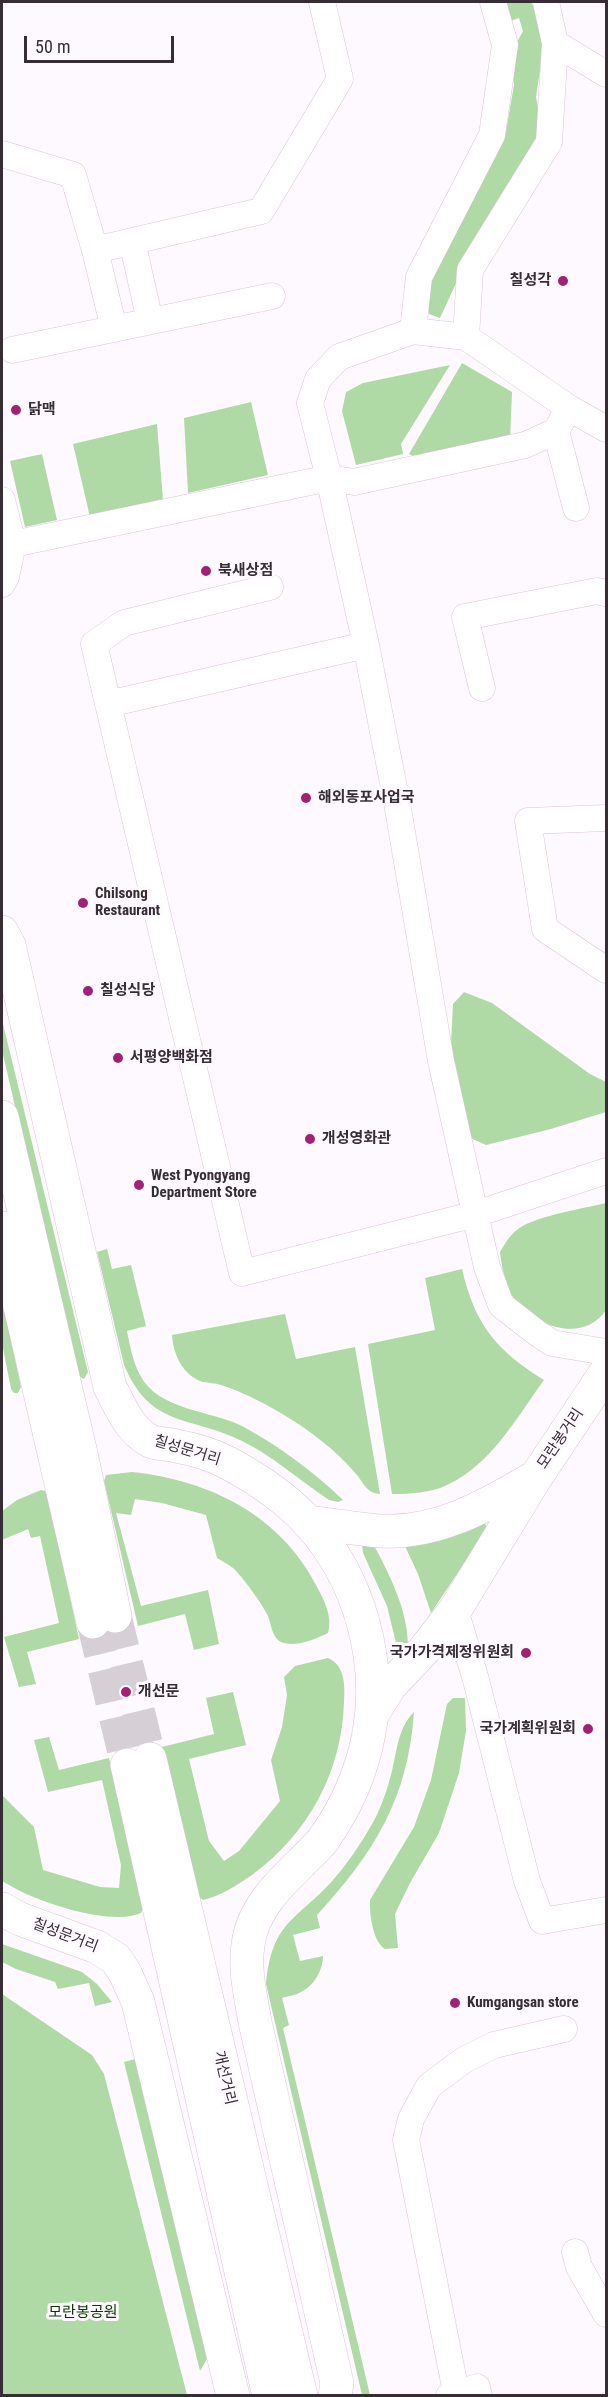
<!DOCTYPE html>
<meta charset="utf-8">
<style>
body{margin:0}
#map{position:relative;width:608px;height:2397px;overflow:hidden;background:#fef9fe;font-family:"Roboto Condensed",sans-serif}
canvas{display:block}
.frame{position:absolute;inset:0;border:3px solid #362d35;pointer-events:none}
.scale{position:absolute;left:24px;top:36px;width:150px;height:27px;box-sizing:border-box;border:3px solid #362d35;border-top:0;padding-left:8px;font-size:18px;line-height:21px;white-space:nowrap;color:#362d35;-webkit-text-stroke:4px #fef9fe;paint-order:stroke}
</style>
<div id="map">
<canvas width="608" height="2397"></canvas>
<div class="frame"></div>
<div class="scale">50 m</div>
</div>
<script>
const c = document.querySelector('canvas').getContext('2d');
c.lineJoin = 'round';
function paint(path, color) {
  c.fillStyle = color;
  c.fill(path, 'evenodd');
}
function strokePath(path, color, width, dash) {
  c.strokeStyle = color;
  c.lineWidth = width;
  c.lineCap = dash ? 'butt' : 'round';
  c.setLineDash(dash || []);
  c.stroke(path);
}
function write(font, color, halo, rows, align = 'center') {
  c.font = font + ' "Roboto Condensed","Noto Sans KR",sans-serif';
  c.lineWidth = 6;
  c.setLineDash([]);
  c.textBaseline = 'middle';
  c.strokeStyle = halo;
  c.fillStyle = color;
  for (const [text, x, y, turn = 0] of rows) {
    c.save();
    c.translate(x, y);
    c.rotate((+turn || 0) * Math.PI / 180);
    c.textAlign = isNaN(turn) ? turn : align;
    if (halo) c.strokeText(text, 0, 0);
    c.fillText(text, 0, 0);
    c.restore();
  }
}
paint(new Path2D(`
 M499 2H531L546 30 536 97 543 134 469 255 440 318 429 314 426 282 506 131 514 85 511 53 523 31 519 18 505 23Z
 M462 363 512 392 510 441 425 463 409 454Z
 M450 365 401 444 403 454 356 465 342 411 346 392 363 383Z
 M251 402 268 475 188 493 184 418Z
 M157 424 163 500 90 517 73 444Z
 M42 454 57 520 25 527 10 461Z
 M464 992 492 1003 590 1074 606 1082V1112L551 1129 486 1145 466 1136 450 1064 453 1004Z
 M2 1020 88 1372 84 1379 77 1375 2 1050Z
 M606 1203V1310C584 1343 537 1328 515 1300 505 1286 502 1268 500 1252 506 1242 511 1233 521 1227 538 1216 585 1208 606 1203Z
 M107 1249 112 1269 131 1265 146 1326 127 1331C130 1346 133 1362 140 1375 158 1411 212 1410 244 1427 280 1447 313 1471 343 1500L338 1502 329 1500C299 1480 273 1456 242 1441 190 1415 151 1429 124 1365L97 1252Z
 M462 1269C475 1325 496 1350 544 1380 517 1417 491 1465 447 1485 431 1493 410 1494 392 1494L368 1344 435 1330 425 1278Z
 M2 1298 21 1387 18 1393H14L11 1389 2 1343Z
 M285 1314 296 1359 355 1347 380 1494C367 1493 365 1485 357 1475 335 1449 308 1429 279 1412 262 1402 240 1391 221 1385 215 1383 209 1383 203 1382 183 1376 173 1354 172 1335Z
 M132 1472C209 1480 280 1515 316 1585 324 1600 333 1616 328 1633 316 1639 292 1649 279 1641 272 1636 271 1624 268 1616 263 1605 242 1576 233 1568 228 1564 222 1561 217 1558L206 1515 162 1503 135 1499 131 1515 116 1513 141 1606 208 1590 219 1644 194 1650 185 1614 138 1626 104 1481 106 1475Z
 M41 1490 45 1491 48 1496 79 1639 27 1652 36 1684 19 1687 4 1637 59 1623 40 1536 31 1538 28 1529 2 1540V1511L17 1500Z
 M485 1523 487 1529 431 1613 418 1574 404 1544Z
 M372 1542C389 1573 407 1608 408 1644L403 1650 397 1647 387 1606 363 1553 362 1544Z
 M328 1658C345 1665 345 1686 344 1702 342 1772 308 1834 252 1875 237 1885 221 1896 203 1900L196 1894 162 1747 214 1734 206 1698 233 1692 246 1745 189 1759 209 1841 224 1861 239 1851 280 1801 271 1760 282 1727 287 1695 284 1677 295 1666Z
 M453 1698H465L466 1731 459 1773 439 1833 410 1883 395 1914 398 1948 385 1949C373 1942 369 1913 370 1900L414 1827 431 1780 447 1704Z
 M414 1712C408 1799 374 1853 317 1915L320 1928 293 1935 300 1961 323 1956C323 1970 314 1986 301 1992 296 1995 288 1996 282 1998L289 2025 283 2028 370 2395H362L266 1984C272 1921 296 1921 333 1880 346 1865 358 1848 368 1831 379 1814 387 1791 392 1771 397 1750 398 1728 414 1712Z
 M49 1737 59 1770 109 1758 144 1907 141 1913C115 1925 56 1907 31 1896 21 1892 11 1886 2 1881V1795L34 1827 43 1870 100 1887 119 1888 121 1865 102 1780 48 1792 34 1740Z
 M2 1944 82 1972 97 1984 112 2002 95 2006 89 1983 58 1989 55 1982 16 1969 2 1962Z
 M2 1994 92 2055 104 2074 187 2395H2Z
 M135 2059 206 2351 207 2359 200 2371 124 2062Z`), '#afdaa5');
strokePath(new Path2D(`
 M115 1616 150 1759
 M93 1622 127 1765`), '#d6d0d6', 33, [33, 16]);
const minor = new Path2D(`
 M493 2 505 45 492 135 419 277 413 331 339 357 318 379 310 403 329 478 366 645 397 803 441 1061 487 1267 501 1305 537 1333 552 1343 606 1352
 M555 43 606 74
 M2 154 73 175 95 250 261 211 340 79 322 2
 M132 241 150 321
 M95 250 114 329
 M413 331 466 337 569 408 606 429
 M466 337 470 270 549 142 555 43 546 2
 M12 350 272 296
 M556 431 576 508
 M2 500 13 544 329 478 354 482 525 445 556 431 569 408
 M2 584 6 577 13 544
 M270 587 124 623 94 644 242 1273 476 1214 606 1171
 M482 688 465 617 597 591 606 593
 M108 704 366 645
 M606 818 528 821 545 929 606 970
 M455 1610 476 1680 527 1881 542 1921 606 1910
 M575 2252 579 2267 606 2314
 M456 2392 406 2140 411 2119 429 2086 464 2060 494 2045 564 2029
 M449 2396 477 2387 479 2396`);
const major = new Path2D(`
 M2 932 9 945 110 1387C120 1406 129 1430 150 1441 157 1444 168 1444 176 1446 193 1449 213 1455 228 1463 256 1478 286 1498 308 1522 359 1577 382 1659 369 1733 362 1771 346 1808 323 1840 317 1848 308 1855 301 1863 277 1886 252 1911 248 1945 244 1970 251 1998 255 2022L337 2383 335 2396
 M2 1117 82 1458 115 1616
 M2 1228 93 1622
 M308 1522C332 1525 357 1529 381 1531 437 1534 486 1506 532 1479
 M372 1715 390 1686 424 1650 455 1610 536 1477 606 1372
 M150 1759 301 2396
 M127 1765 269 2396
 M2 1909 20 1919 97 1947 116 1959 125 1973 138 2002 233 2396`);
strokePath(minor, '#dcc4da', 27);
strokePath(major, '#dcc4da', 34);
strokePath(minor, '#fff', 26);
strokePath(major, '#fff', 33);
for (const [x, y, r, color] of [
 [563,281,6,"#a12275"],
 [16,410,6,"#a12275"],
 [206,571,6,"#a12275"],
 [306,798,6,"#a12275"],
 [83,903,6,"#a12275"],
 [88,991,6,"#a12275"],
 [118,1058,6,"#a12275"],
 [310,1139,6,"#a12275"],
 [139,1185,6,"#a12275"],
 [526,1653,6,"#a12275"],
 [126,1692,6,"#a12275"],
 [588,1729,6,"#a12275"],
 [455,2003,6,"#a12275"]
]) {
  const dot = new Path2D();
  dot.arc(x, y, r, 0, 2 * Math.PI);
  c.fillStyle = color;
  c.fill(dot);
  strokePath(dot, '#fef9fe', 2);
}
write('bold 15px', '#362d35', '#fef9fe', [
 ["칠성각",551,281,"right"],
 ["닭맥",28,410],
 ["북새상점",218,571],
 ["해외동포사업국",318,798],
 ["Chilsong",95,894],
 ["Restaurant",95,911],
 ["칠성식당",100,991],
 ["서평양백화점",130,1058],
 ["개성영화관",322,1139],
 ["West Pyongyang",151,1176],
 ["Department Store",151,1193],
 ["국가가격제정위원회",514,1653,"right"],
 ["개선문",138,1692],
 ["국가계획위원회",576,1729,"right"],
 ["Kumgangsan store",467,2003]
], 'left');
write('15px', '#362d35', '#fef9fe', [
 ["모란봉거리",561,1439,-56],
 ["칠성문거리",187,1451,17],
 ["칠성문거리",65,1936,21],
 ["개선거리",224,2078,77]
]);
write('15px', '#0c3701', '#fef9fe', [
 ["모란봉공원",83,2313]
]);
</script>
